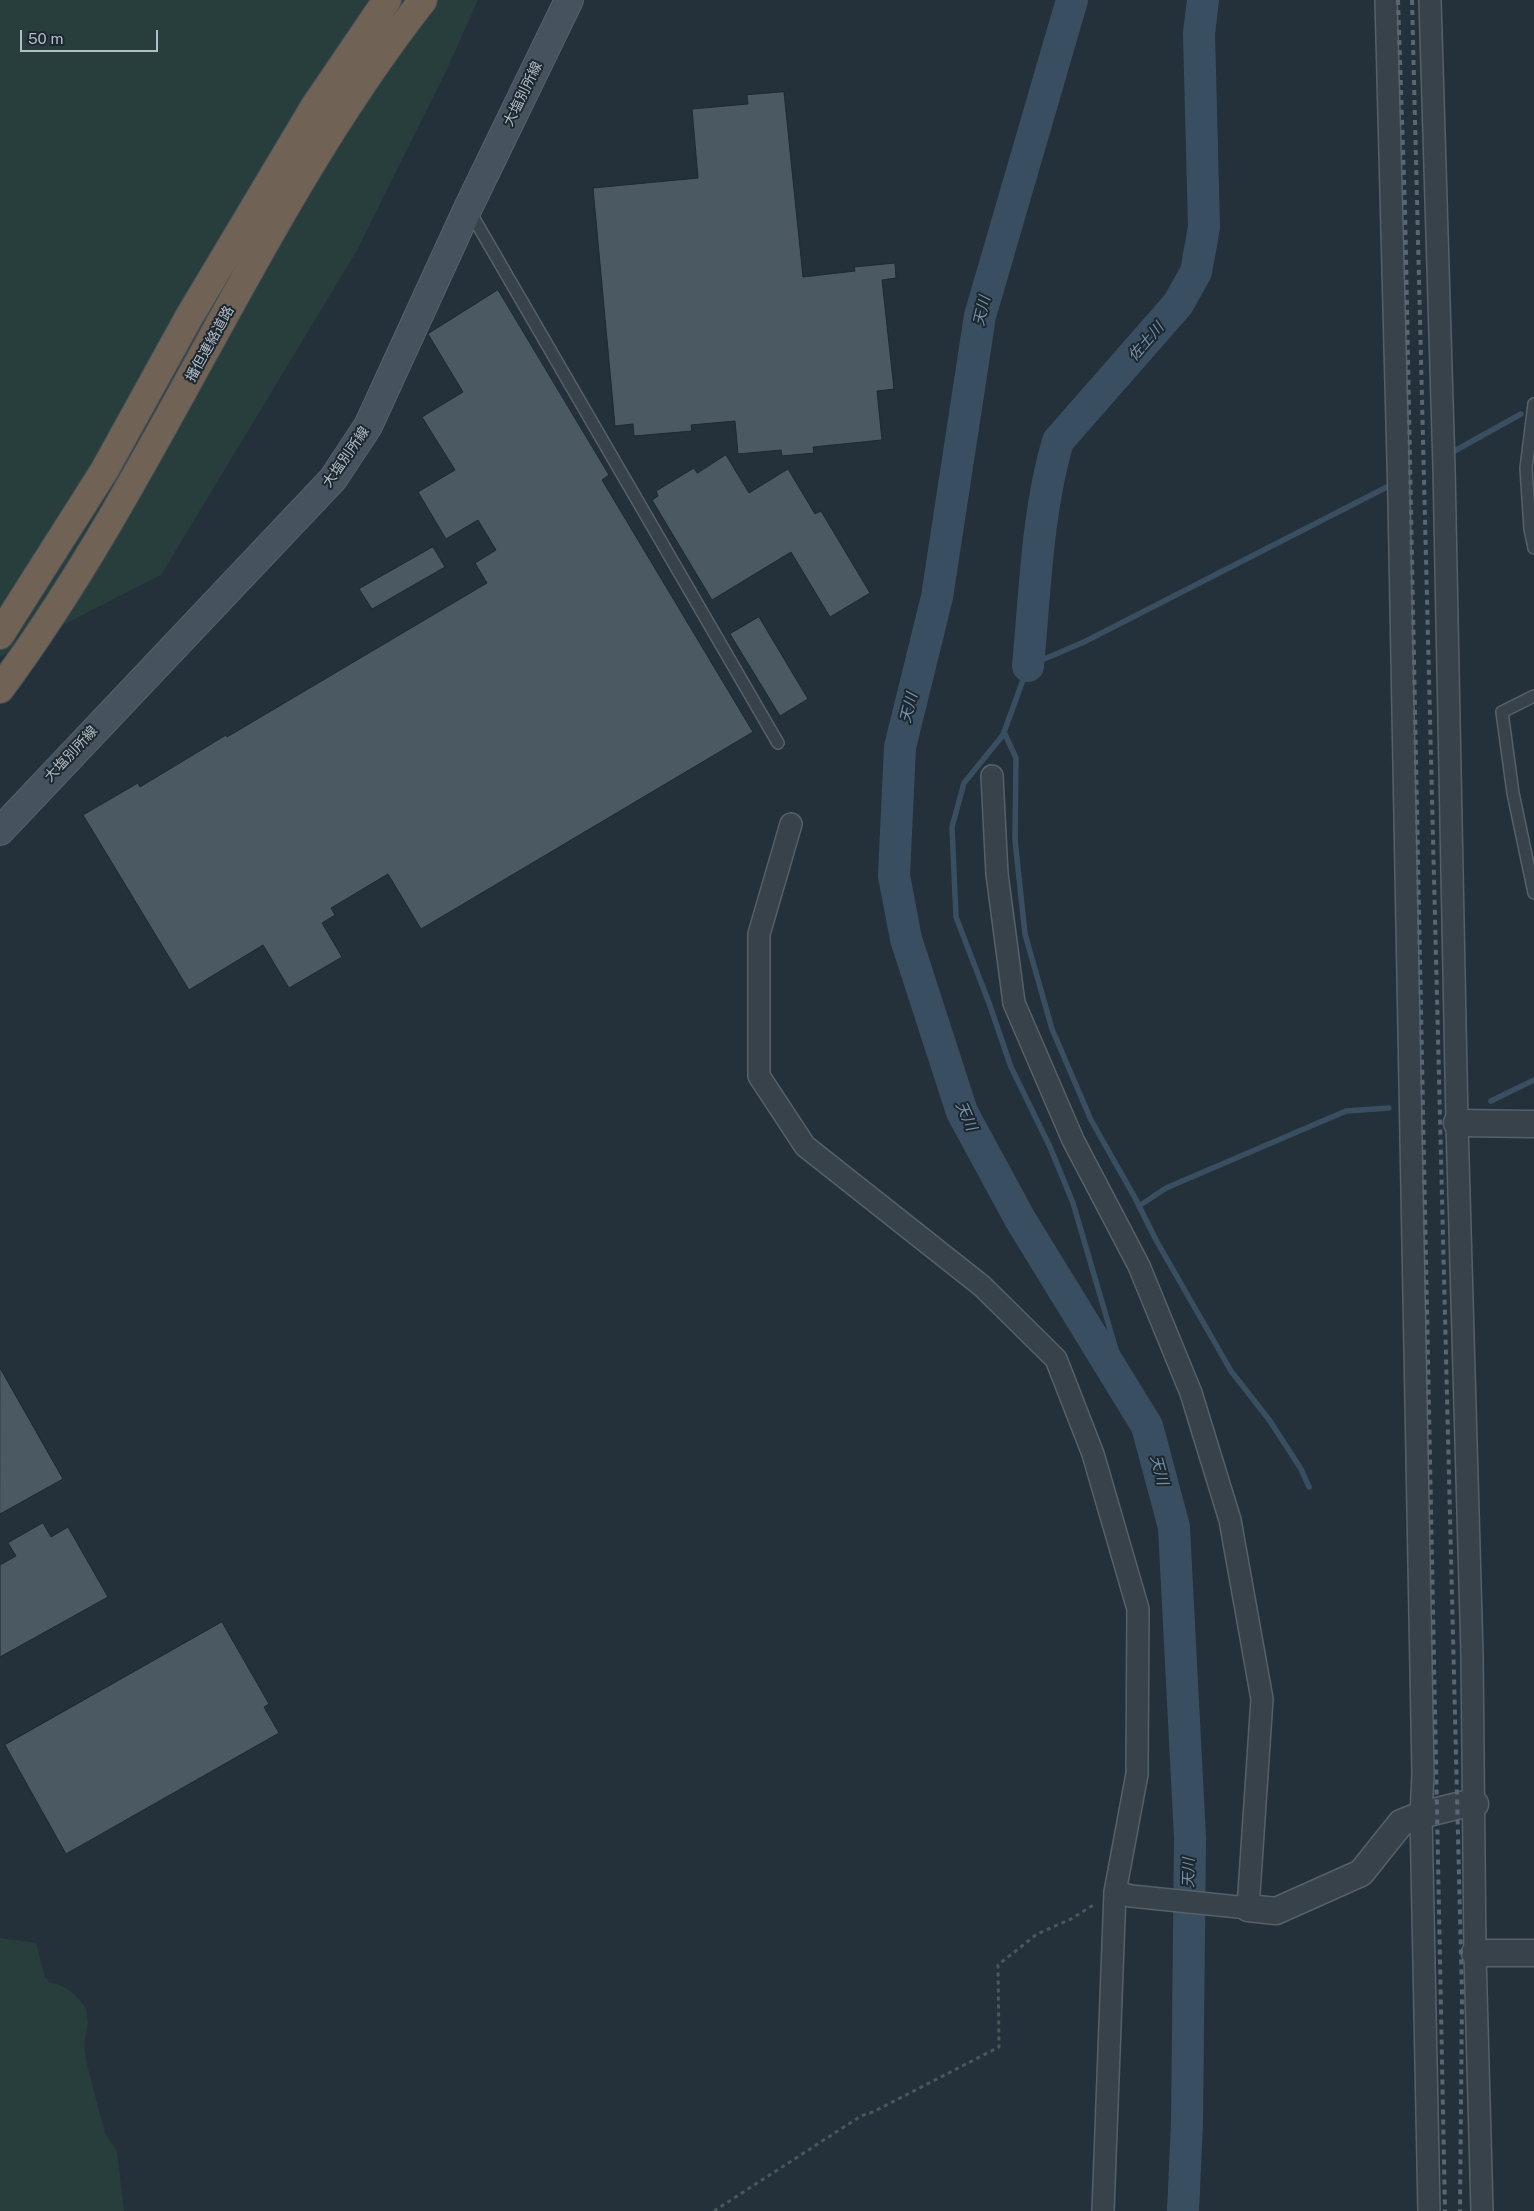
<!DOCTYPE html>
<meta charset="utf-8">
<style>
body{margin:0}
#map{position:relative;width:1534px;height:2211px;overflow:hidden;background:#24313a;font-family:"Public Sans",sans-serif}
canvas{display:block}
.scale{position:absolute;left:20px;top:30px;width:138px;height:22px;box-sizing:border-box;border:2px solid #b3bdc6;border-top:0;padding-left:6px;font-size:15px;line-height:18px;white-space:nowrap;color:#b3bdc6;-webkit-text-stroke:4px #1d2730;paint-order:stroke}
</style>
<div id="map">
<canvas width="1534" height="2211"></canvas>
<div class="scale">50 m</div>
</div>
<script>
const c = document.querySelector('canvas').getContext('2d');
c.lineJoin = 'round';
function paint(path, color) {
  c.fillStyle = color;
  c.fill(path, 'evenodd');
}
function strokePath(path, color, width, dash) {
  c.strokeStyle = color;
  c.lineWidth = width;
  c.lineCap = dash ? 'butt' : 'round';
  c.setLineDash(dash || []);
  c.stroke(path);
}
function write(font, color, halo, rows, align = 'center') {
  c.font = font + ' "Public Sans","Noto Sans JP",sans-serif';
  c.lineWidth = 4;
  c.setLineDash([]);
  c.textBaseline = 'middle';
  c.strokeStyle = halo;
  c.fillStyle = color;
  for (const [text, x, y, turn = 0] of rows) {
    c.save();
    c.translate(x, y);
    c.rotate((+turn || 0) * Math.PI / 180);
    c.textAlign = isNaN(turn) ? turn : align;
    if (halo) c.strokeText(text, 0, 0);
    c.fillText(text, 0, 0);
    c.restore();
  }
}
paint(new Path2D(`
 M0 0H478L448 67 356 252 161 575 0 657Z
 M0 1938 36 1943 45 1977 49 1982 62 1986 73 1993 86 2008 88 2023 84 2044 87 2065 105 2133 117 2151 124 2211H0Z`), '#273e3c');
strokePath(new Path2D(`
 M1449 454 1521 414
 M1004 732 1016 758 1015 840 1025 934 1052 1029 1091 1120 1134 1196 1156 1240 1231 1371 1270 1421 1301 1469 1309 1487
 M1491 1101 1534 1080
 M1139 1206 1166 1188 1346 1111 1389 1108
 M1131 1401 1073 1203 1050 1147 1011 1067 989 1003 956 917 952 827 964 783 1003 735 1028 666 1084 642 1387 487`), '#394f61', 5.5);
strokePath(new Path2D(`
 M1072 0 980 316 937 597 900 747 894 876 906 939 962 1112 1020 1219 1147 1426 1174 1527 1190 1838 1187 2123 1183 2211
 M1028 666C1035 593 1037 512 1058 441L1178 304 1196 272 1204 227 1199 33 1203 0`), '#394f61', 32);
const building = new Path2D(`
 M784 92 803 277 855 271 854 267 895 263 896 278 882 280 894 389 877 391 882 440 813 447 814 453 782 456 781 450 738 454 735 421 691 425 692 431 634 436 633 424 615 426 593 188 698 178 692 109 748 104 747 95Z
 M498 290 609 475 602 480 753 732 421 929 388 874 331 908 335 915 322 923 342 957 289 988 263 945 189 990 83 815 138 783 140 787 226 735 227 737 487 583 475 563 496 550 478 520 446 539 418 492 455 470 422 417 463 392 428 334Z
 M726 455 749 493 788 469 815 514 821 511 870 593 830 617 791 552 712 600 652 500 658 496 656 491 694 468 697 473Z
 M433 547 445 567 372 609 359 589Z
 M759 617 808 699 780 716 730 634Z
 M0 1368 63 1479 0 1514Z
 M43 1523 51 1537 68 1527 108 1597 0 1657V1565L16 1556 8 1543Z
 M222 1622 269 1704 264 1707 279 1733 66 1854 5 1745Z`);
paint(building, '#4b5963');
strokePath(building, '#1f2932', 1);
const service = new Path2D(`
 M469 210 778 743
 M1534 404 1526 468 1530 529 1534 548
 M1534 696 1502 712 1513 793 1534 893`);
const minor = new Path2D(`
 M1386 0 1399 500 1423 1774 1421 1815 1429 2211
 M1430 0 1444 468 1457 1123 1472 1654 1475 1953 1482 2211
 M992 776 997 874 1014 1003 1073 1140 1139 1266 1191 1393 1230 1520 1262 1699 1248 1908 1131 1896 1115 1892
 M791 824 759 934V1076L805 1146 982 1286 1056 1359 1093 1454 1138 1609 1137 1774 1115 1892 1103 2211`);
const tertiary = new Path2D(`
 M1457 1123 1534 1124
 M1248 1908 1276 1911 1361 1873 1401 1823 1421 1815 1465 1804H1475
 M1475 1953H1534`);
const secondary = new Path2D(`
 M0 831 333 479 368 426 468 208 569 0`);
const motorway = new Path2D(`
 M0 635 104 471 189 317 315 106 387 0
 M0 689C160 473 257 212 423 0`);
strokePath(service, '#566069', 14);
strokePath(minor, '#566069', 24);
strokePath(tertiary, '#566069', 29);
strokePath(secondary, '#566069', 30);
strokePath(motorway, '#434d56', 30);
strokePath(new Path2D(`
 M714 2211 861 2116 873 2112 999 2047 998 1965 1037 1934 1071 1919 1095 1904`), '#465a5a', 3, [4, 4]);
strokePath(service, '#38424b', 11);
strokePath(minor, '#38424b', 21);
strokePath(tertiary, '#38424b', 26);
strokePath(secondary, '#46525e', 28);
strokePath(motorway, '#706255', 28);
strokePath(new Path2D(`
 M1398 0 1405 208 1445 2211
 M1412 0 1462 1995 1460 2211`), '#5a6772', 4, [5, 5]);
write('14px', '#b3bdc6', '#1d2730', [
 ["大塩別所線",523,94,-64],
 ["播但連絡道路",210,344,-61],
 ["大塩別所線",346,457,-55],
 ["大塩別所線",71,754,-47]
]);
write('italic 15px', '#7592a8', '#1d2730', [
 ["天川",982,311,-77],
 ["佐土川",1146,342,-49],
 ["天川",909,708,-76],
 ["天川",966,1116,66],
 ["天川",1159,1470,75],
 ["天川",1189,1873,-89]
]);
</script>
